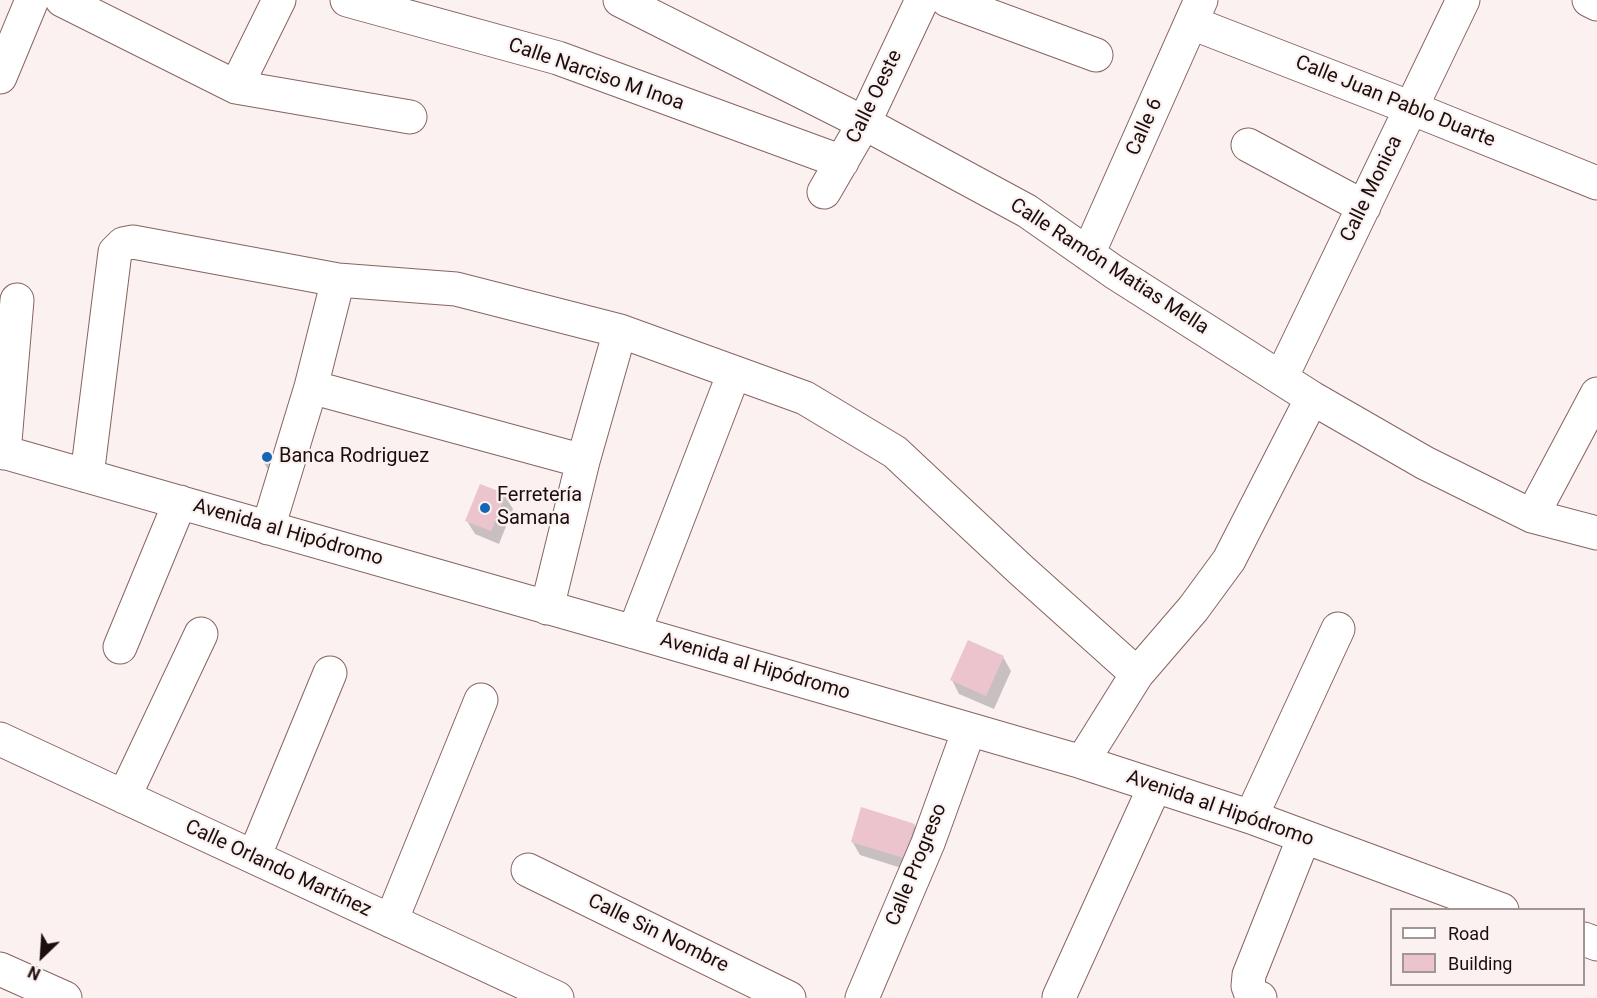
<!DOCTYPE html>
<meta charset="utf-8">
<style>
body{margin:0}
#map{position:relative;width:1597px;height:998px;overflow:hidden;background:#faf1f0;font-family:Roboto,sans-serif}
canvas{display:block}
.legend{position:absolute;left:1390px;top:908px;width:195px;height:78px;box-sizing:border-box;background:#faf1f0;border:2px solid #a19695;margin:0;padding:8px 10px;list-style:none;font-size:18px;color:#1b0e0c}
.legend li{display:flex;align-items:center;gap:12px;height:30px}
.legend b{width:30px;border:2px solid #a19695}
.north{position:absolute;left:12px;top:926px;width:60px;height:60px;-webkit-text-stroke:4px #faf1f0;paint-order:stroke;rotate:205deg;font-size:16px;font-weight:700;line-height:24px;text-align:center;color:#1b0e0c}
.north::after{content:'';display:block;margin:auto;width:21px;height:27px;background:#1b0e0c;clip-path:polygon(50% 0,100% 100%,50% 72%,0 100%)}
</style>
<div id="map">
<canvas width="1597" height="998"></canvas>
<ul class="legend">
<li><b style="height:8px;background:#fff"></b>Road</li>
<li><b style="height:16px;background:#ebc4cd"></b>Building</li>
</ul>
<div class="north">N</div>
</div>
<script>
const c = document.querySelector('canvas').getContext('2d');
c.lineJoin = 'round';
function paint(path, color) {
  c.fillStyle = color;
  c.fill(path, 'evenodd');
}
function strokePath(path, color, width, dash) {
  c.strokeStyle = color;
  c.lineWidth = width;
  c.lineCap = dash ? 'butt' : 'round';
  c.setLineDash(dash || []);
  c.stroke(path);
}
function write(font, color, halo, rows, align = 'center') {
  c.font = font + ' Roboto,sans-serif';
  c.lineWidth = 4.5;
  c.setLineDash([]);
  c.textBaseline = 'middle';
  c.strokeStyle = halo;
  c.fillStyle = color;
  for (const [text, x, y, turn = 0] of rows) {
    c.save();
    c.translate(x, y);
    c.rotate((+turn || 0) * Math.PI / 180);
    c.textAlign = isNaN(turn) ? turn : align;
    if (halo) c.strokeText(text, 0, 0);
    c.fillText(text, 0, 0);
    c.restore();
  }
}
paint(new Path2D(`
 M271 454 275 461 274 469 267 468 263 461Z
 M505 496 513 509 499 544 475 534 467 521Z
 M1003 657 1011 671 994 709 959 694 952 680Z
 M914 825 922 839 911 871 860 855 852 841Z`), '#0003');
paint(new Path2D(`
 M263 452 272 453 271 463 262 462Z
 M480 484 506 494 491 531 465 521Z
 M968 640 1004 656 986 696 950 680Z
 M861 807 915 824 904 858 851 842Z`), '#ebc4cd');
const minor = new Path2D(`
 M62 0 236 87 410 117
 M347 0 558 58 842 162
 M620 0 864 123 1027 211 1114 272 1312 398 1425 463 1532 516 1597 533
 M947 0 1096 55
 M1589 0 1597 4
 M1192 23 1411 108 1597 183
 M0 77 32 0
 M236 87 279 0
 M1248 145 1364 207
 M824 192 864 123 922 0
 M1088 254 1201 0
 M1281 378 1463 0
 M311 387 583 461
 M0 451 634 632 1082 762 1251 817 1502 910
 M4 453 17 300
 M87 476 115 252 123 244 133 242 338 280 456 289 620 331 805 398 895 452 1021 570 1137 674
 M1532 516 1597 394
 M268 528 311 387 338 280
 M547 608 583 461 620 331
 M634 632 734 373
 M120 647 180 502
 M0 739 557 998
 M1082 762 1137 674 1193 609 1229 560 1312 398
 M124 797 201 634
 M1251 817 1338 629
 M254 857 330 673
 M528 870 789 998
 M391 921 481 700
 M1584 939 1597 944
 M0 969 65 998
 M1059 997 1155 786
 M862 998 928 843 969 730
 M1260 998 1251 994 1248 986 1249 975 1304 837`);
strokePath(minor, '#87645e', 35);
strokePath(minor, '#fff', 33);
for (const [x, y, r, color] of [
 [267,457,6,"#1665b4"],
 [485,508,6,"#1665b4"]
]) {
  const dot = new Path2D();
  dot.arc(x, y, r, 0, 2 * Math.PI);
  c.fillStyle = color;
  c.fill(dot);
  strokePath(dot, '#faf1f0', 2);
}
write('20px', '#1b0e0c', '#faf1f0', [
 ["Calle Narciso M Inoa",596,75,19],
 ["Calle Oeste",875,97,-64],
 ["Calle Juan Pablo Duarte",1395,102,22],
 ["Calle 6",1145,127,-66],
 ["Calle Monica",1372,189,-64],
 ["Calle Ramón Matias Mella",1109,267,33],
 ["Avenida al Hipódromo",288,533,16],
 ["Avenida al Hipódromo",755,667,16],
 ["Avenida al Hipódromo",1220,809,19],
 ["Calle Progreso",917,865,-68],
 ["Calle Orlando Martínez",278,869,25],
 ["Calle Sin Nombre",658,934,26]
]);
write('20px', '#1b0e0c', '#faf1f0', [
 ["Banca Rodriguez",279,457],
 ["Ferretería",497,496],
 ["Samana",497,519]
], 'left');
</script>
